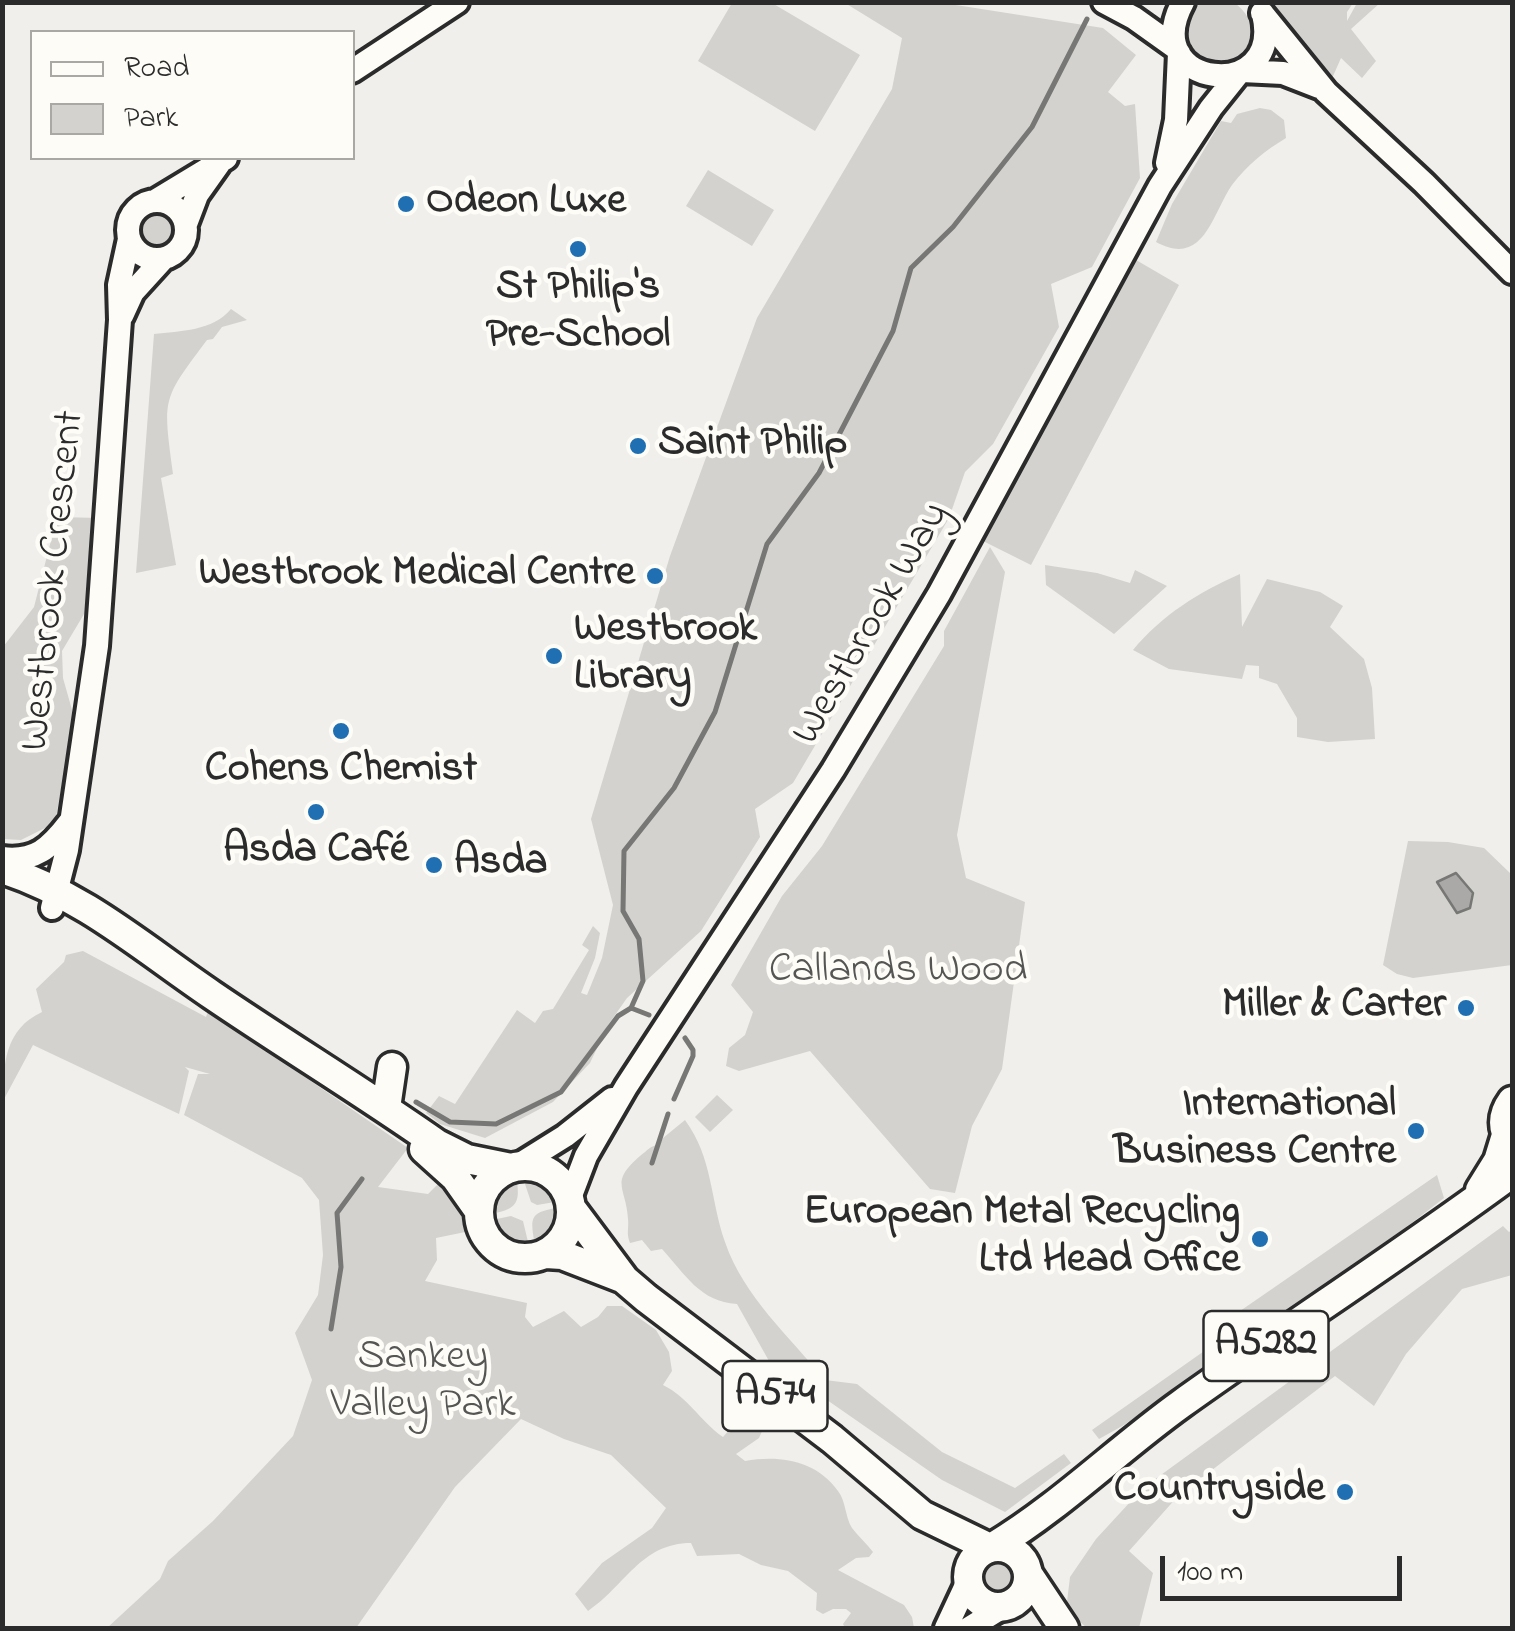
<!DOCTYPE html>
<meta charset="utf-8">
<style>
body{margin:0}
#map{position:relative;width:1515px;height:1631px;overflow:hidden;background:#f0efeb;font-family:"Indie Flower",sans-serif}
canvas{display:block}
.frame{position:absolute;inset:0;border:5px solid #2b2b2b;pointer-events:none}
.legend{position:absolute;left:30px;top:30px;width:325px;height:130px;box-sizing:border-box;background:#fdfcf7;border:2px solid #a9a8a5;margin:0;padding:12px 18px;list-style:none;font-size:30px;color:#2b2b2b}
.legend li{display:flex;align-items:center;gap:20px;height:50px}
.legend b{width:50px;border:2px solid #a9a8a5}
.scale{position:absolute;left:1160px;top:1556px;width:242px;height:45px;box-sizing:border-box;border:5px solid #2b2b2b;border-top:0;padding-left:12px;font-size:30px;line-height:35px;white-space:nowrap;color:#2b2b2b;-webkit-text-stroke:8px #fdfcf7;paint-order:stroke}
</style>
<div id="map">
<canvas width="1515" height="1631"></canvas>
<div class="frame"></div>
<ul class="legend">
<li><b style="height:12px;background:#fdfcf7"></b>Road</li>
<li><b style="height:28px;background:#d3d2cf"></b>Park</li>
</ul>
<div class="scale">100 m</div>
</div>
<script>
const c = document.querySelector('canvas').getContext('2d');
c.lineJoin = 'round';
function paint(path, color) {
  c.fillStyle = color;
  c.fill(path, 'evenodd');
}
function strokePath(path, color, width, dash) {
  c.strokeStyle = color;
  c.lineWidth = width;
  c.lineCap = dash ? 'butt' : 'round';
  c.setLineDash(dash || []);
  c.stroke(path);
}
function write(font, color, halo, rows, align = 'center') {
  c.font = font + ' "Indie Flower",sans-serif';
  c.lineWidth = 9;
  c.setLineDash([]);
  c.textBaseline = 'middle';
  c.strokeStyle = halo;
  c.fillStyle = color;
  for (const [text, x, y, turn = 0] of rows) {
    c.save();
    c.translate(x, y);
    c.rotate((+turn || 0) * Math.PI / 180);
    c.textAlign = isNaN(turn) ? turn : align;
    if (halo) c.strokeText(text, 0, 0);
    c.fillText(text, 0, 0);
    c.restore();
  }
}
paint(new Path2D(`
 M1185 32a33 33 0 1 1 66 0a33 33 0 1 1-66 0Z
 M732 3H772L860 55 815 131 698 61Z
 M845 3H943L1103 28 1136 55 1108 92 1125 106 1135 104 1140 178 1092 267 1051 284 1059 327 993 444 965 472 949 518 793 783 755 809 760 837 701 931 627 998 608 1025 590 1063 553 1102 485 1138 440 1124 426 1113 439 1096 455 1104 517 1010 535 1023 543 1011 553 1009 589 950 582 945 593 926 600 933 595 958 581 993 587 995 602 958 613 905 591 819 670 556 757 318 892 89 902 38Z
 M1259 3H1353L1347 12V21L1357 3H1380L1351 29 1376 61 1362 78 1341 58 1326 92Z
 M1260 108 1271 110 1284 120 1286 138C1266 150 1247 165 1232 185 1212 214 1204 268 1156 242L1172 204 1221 121 1231 123 1237 114Z
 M708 170 774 210 752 246 686 206Z
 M142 229a16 16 0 1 1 32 0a16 16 0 1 1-32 0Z
 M1124 253 1179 285 1031 565 979 539Z
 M231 309 247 320 222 327 213 339 207 340C161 401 163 398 173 474L161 478 176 565 136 573 154 334C180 331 213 331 231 309Z
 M57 517 100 518 87 609 62 651 63 678 74 717 55 823 21 840 3 839V647L34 607Z
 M990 547 1005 572 957 835 966 878 1025 902 1002 1069 972 1126 955 1193 930 1189 810 1051 739 1071 726 1066 729 1048 745 1035 753 1012 731 985 782 896 822 846 944 646V631Z
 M1045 565 1097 573 1130 583 1135 570 1167 586 1114 634 1046 585Z
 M1240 574 1242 627 1267 579 1320 592 1343 606 1330 627 1364 659 1372 688 1375 739 1328 742 1297 737V718L1277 684 1259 678V666L1246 665 1242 679 1169 669 1133 650C1162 615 1199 592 1240 574Z
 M1408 841 1448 842 1484 848 1510 873 1512 965 1413 978 1397 974 1383 965Z
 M83 951 206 1017 209 1008 297 1065 302 1075 408 1148 378 1187 428 1194 441 1181 461 1208 470 1231 436 1238 437 1260 425 1281 527 1303 525 1317 533 1327 564 1311 581 1327 598 1317 607 1306H622L656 1330 669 1352 672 1371 663 1385C688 1397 700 1421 723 1437L749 1407 767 1420 759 1438 736 1454 745 1461C779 1455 816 1460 838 1491 846 1501 845 1517 852 1528 858 1536 867 1544 873 1552L869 1557 856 1558 838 1570 904 1605 912 1617 914 1628H845L843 1624 851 1613 846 1609H833L823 1614 816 1610 817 1593 788 1571 761 1565 739 1554 697 1556 691 1543C641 1543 625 1586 588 1611L575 1594 602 1563 652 1528 666 1508 611 1455 564 1439 521 1419 455 1487 356 1628H107L160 1579 168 1561 213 1521 293 1436 312 1380 295 1333 318 1295 323 1255 319 1200 302 1178 184 1115 198 1074H210L185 1067 189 1071 179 1114 33 1045 3 1101C3 1064 5 1029 42 1012L36 989 64 962 66 955Z
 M717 1095 733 1110 710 1132 695 1117Z
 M685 1120C713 1158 710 1199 725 1242 744 1297 789 1336 825 1380L857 1384 942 1452 1015 1488 1064 1454 1071 1463 1005 1512 942 1480 794 1377H774L769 1361 737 1304C700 1302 685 1274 662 1249L651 1251 642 1240 630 1243C626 1233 629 1229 628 1219 626 1186 609 1183 640 1156 648 1150 650 1146 660 1144L663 1138Z
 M522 1175C541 1175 554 1183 561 1201L537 1205 531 1202Z
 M1437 1175 1444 1198 1404 1229 1124 1425 1099 1439 1092 1430 1217 1342 1214 1329Z
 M516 1176C521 1203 517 1209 491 1214L497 1190Z
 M562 1207C561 1226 553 1238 535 1245 529 1215 531 1212 562 1207Z
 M511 1216 523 1221 529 1246C511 1246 498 1237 492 1220Z
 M1503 1226 1509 1232 1512 1230V1275L1462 1289 1406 1354 1374 1406 1335 1376 1178 1496 1129 1551 1153 1573 1139 1628H1087L1066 1610 1070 1577 1096 1539 1143 1488Z
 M979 1578a19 19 0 1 1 38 0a19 19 0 1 1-38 0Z`), '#d3d2cf');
const water = new Path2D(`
 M1456 873 1473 893 1470 908 1457 913 1437 882Z`);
paint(water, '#aaa9a7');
strokePath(water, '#777775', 2.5);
strokePath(new Path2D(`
 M631 1008 649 1015
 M674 1099 693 1056V1050L685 1038
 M416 1102 450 1122 496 1124 561 1092 618 1016 631 1008 643 981 639 939 623 911 624 851 674 788 715 712 767 544 819 473 893 331 911 268 953 227 1032 127 1087 19
 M652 1163 668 1114
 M331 1329 341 1267 337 1213 362 1179`), '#777775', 5);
const tertiary = new Path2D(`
 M1104 2 1134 18 1176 48
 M1183 2C1136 89 1285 105 1263 14
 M1262 13 1326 92 1424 183 1512 272
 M352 71 457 2
 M1242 71 1283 73 1319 87
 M1167 163 1176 120 1179 53
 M128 230a29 29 0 1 1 58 0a29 29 0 1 1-58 0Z
 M155 201 226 158
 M186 224 197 195 219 164
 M122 316 133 292 163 259
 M2 858C35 862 50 848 69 823
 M52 908 67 850 97 646 120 320 119 285 129 239
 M517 1166 565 1136 612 1099
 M570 1198 586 1156 626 1087 833 770 939 594 1160 186 1211 108 1239 73
 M946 1628 968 1581
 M969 1628 1003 1607`);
const primary = new Path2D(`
 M2 869C83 895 144 949 212 995 287 1046 363 1092 437 1144L467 1159 511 1168
 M1512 1101C1501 1116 1502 1130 1512 1145
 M386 1108 392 1067
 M424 1149 455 1177 479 1211
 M479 1212a46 46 0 1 1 92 0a46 46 0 1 1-92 0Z
 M1480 1190 1498 1161 1506 1135
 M572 1209 625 1280 646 1298 832 1439 922 1515 990 1548
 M546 1254 562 1255 624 1279
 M968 1577a30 30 0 1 1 60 0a30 30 0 1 1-60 0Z
 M993 1547C1061 1506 1117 1450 1181 1404 1290 1326 1404 1253 1512 1173
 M1028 1574 1064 1628`);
strokePath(tertiary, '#2b2b2b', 30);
strokePath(primary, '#2b2b2b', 35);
strokePath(tertiary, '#fdfcf7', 22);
strokePath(primary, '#fdfcf7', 28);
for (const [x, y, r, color] of [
 [406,204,10,"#1f6fb2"],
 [578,249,10,"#1f6fb2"],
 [638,446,10,"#1f6fb2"],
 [655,576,10,"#1f6fb2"],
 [554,656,10,"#1f6fb2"],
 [341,731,10,"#1f6fb2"],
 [316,812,10,"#1f6fb2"],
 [434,865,10,"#1f6fb2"],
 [1466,1008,10,"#1f6fb2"],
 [1416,1131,10,"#1f6fb2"],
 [1260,1239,10,"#1f6fb2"],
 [1345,1492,10,"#1f6fb2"]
]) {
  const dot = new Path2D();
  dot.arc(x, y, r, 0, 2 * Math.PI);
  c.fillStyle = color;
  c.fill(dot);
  strokePath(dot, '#fdfcf7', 4);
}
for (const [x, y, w] of [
 [1266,1346,125],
 [775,1396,105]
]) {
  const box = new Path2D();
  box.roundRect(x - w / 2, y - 35, w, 70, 8);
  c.fillStyle = '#fdfcf7';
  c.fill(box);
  strokePath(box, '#2b2b2b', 2.5);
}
write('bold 40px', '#2b2b2b', null, [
 ["A5282",1266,1346],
 ["A574",775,1396]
]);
write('bold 42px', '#2b2b2b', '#fdfcf7', [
 ["Odeon Luxe",426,204,"left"],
 ["St Philip's",578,290,"center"],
 ["Pre-School",578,338,"center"],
 ["Saint Philip",658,446,"left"],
 ["Westbrook Medical Centre",635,576],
 ["Westbrook",574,632,"left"],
 ["Library",574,680,"left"],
 ["Cohens Chemist",341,772,"center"],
 ["Asda Café",316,853,"center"],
 ["Asda",454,865,"left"],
 ["Miller & Carter",1446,1008],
 ["International",1396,1107],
 ["Business Centre",1396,1155],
 ["European Metal Recycling",1240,1215],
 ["Ltd Head Office",1240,1263],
 ["Countryside",1325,1492]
], 'right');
write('42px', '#2b2b2b', '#fdfcf7', [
 ["Westbrook Crescent",56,581,-84],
 ["Westbrook Way",874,625,-60]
]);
write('42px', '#555554', '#fdfcf7', [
 ["Callands Wood",898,973],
 ["Sankey",423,1360],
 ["Valley Park",423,1408]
]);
</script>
